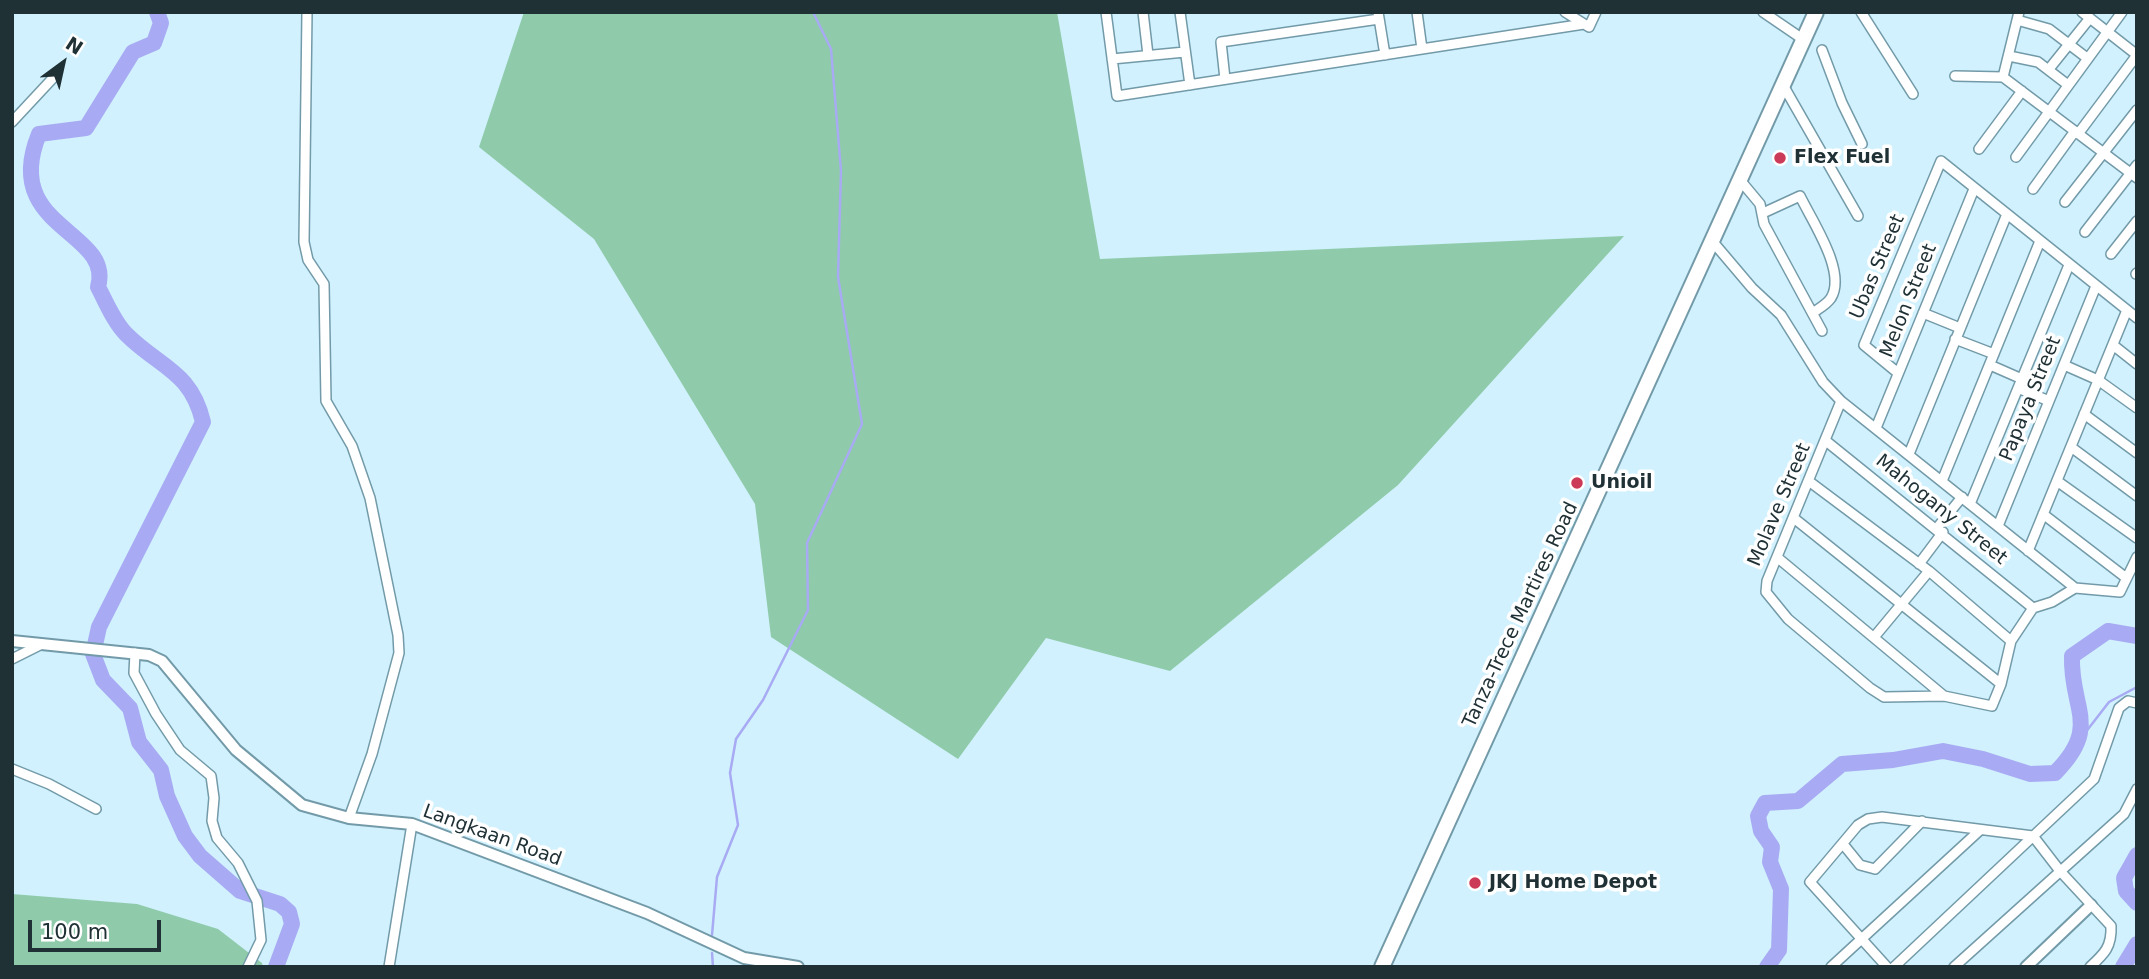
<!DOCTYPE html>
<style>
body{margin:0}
#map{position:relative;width:2149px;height:979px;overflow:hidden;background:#d0f1fd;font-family:"DejaVu Sans",sans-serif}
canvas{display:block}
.frame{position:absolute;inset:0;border:14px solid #203136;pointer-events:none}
.north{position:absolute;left:28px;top:28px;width:70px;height:70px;-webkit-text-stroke:5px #fff;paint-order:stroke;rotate:33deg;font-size:19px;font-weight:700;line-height:28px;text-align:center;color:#203136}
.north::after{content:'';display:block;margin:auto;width:24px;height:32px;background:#203136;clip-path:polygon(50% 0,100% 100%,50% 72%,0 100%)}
.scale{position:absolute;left:28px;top:920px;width:133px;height:32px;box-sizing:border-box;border:4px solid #203136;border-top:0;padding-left:9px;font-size:21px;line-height:24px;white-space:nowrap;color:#203136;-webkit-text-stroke:5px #fff;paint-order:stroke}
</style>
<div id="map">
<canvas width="2149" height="979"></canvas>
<div class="frame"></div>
<div class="north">N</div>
<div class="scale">100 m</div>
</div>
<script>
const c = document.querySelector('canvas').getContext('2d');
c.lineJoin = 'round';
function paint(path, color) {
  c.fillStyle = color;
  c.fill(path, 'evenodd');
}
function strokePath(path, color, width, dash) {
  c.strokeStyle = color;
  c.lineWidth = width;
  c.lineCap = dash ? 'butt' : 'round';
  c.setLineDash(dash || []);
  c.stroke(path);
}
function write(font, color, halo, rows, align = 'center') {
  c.font = font + ' "DejaVu Sans",sans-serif';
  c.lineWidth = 7;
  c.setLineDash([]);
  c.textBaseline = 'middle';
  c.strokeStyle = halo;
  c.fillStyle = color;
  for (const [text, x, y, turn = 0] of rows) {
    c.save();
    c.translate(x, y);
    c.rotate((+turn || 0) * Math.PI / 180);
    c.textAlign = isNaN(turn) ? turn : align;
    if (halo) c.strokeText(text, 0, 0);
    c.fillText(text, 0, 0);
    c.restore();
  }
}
paint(new Path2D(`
 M524 12H1057L1100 259 1624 236 1398 485 1170 671 1046 638 958 759 771 637 755 504 594 239 479 147Z
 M12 894 137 904 218 929 262 963 263 967H12Z`), '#8fcbaa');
strokePath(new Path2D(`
 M2078 742 2109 702 2137 687
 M712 935 717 877 738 825 730 773 736 739 763 700 808 610 807 543 862 424 838 277 841 171 831 49 813 12
 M712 953 713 967`), '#a8abf3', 2.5);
strokePath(new Path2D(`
 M157 12 161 23 154 43 133 52 86 128 39 134C0 229 114 230 98 287 106 302 114 322 126 334 160 368 191 371 203 422L99 627 93 654 103 680 130 708 139 742 161 770 167 796 185 836 200 856 240 891 280 904 289 912 292 924 276 967
 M2137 855 2124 878 2126 891 2137 903
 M1767 967 1779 950 1781 889 1770 862 1772 847 1761 831 1758 816 1765 803 1798 801 1842 764 1893 760 1943 751 1983 759 2030 774 2055 773C2102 726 2070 709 2072 656L2108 631 2137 636
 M2123 967 2137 944`), '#a8abf3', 16);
const minor = new Path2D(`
 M307 12 304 242 308 260 324 284 326 401 352 446 370 498 398 635 399 653 372 754 349 818
 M1106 12 1117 96 1584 24
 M1143 12 1148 55
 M1180 12 1190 85
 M1378 12 1385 55
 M1417 12 1422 49
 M1565 12 1589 27 1596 12
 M1763 12 1804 40
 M1861 12 1913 94
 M2082 12 2137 55
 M2017 20 2049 29 2087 58
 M1822 50 1842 103 1862 144
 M2009 56 2038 62 2068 85
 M1112 59 1185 52
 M2049 69 2090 18
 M1955 76 2003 77 2137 178
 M2003 77 2019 12
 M1225 79 1221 42 1379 19
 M1783 85 1858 216
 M12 122 53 78
 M2078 134 2137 55
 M1979 149 2022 91
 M2016 157 2122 12
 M1740 180 1760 204 1764 224 1822 331
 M2033 189 2075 131
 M2065 202 2137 110
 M1763 213 1800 196C1812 221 1847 272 1831 298 1827 304 1820 308 1814 312
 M2085 232 2137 165
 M1713 242 1752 288 1781 315 1823 382 1841 401 2075 588 2120 592 2137 557
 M2111 254 2137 221
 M2136 274 2137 273
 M1923 313 1960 328
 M1955 339 1994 354
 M2113 345 2137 364
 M1990 365 2022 379
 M2064 365 2098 380 2137 408
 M1898 373 1864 345 1941 161 2137 318
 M2018 388 2049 401
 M1841 401 1767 581 1766 592 1788 619 1870 688 1884 697 1944 696 1992 706 2001 684 2011 641 2033 608 2052 602 2075 588
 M2084 414 2137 453
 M1876 428 1974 189
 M1826 441 2033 608
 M2071 447 2137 496
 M1909 454 2007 214
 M1942 481 2040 241
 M2057 481 2137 538
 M1810 482 1929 571 2011 641
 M1970 504 2069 265
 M2043 514 2125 577
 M1795 519 2001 684
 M1998 526 2096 286
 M1937 528 1962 497
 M2028 551 2127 310
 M1778 558 1944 696
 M1919 564 1943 532
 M1875 636 1929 571
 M135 653 134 673 156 714 180 750 211 776 214 798 212 821 217 838 238 863 257 901 261 940 248 967
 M12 659 42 644
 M12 769 49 784 96 809
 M1843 844 1860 865 1875 869 1922 821
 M389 967 412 824
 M1831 967 1979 831
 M1887 967 1810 882 1858 825 1868 819 1882 817 2033 836 2060 871 2111 926C2112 947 2104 954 2090 967
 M1894 967 2094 779 2119 708 2128 701 2137 703
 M1954 967 2124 814 2137 789`);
const tertiary = new Path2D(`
 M12 641 149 655 162 661 236 750 302 805 349 818 412 824 647 913 744 958 798 967
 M2026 967 2091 905`);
const primary = new Path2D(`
 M1382 967 1816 12`);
strokePath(minor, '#739aa8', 12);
strokePath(tertiary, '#739aa8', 14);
strokePath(primary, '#739aa8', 18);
strokePath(minor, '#fff', 9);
strokePath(tertiary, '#fff', 10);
strokePath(primary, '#fff', 14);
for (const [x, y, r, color] of [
 [1780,158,7,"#cb3b58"],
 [1577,483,7,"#cb3b58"],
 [1475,883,7,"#cb3b58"]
]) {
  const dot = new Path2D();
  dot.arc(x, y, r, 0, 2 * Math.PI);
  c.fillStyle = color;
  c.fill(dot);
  strokePath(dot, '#fff', 2.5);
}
write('bold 19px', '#203136', '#fff', [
 ["Flex Fuel",1794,158],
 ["Unioil",1591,483],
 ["JKJ Home Depot",1489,883]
], 'left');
write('19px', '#203136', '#fff', [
 ["Ubas Street",1878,267,-67],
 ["Melon Street",1909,301,-68],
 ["Papaya Street",2031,399,-68],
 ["Molave Street",1780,505,-67],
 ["Mahogany Street",1941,510,39],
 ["Tanza-Trece Martires Road",1521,615,-65],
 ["Langkaan Road",492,836,20]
]);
</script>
